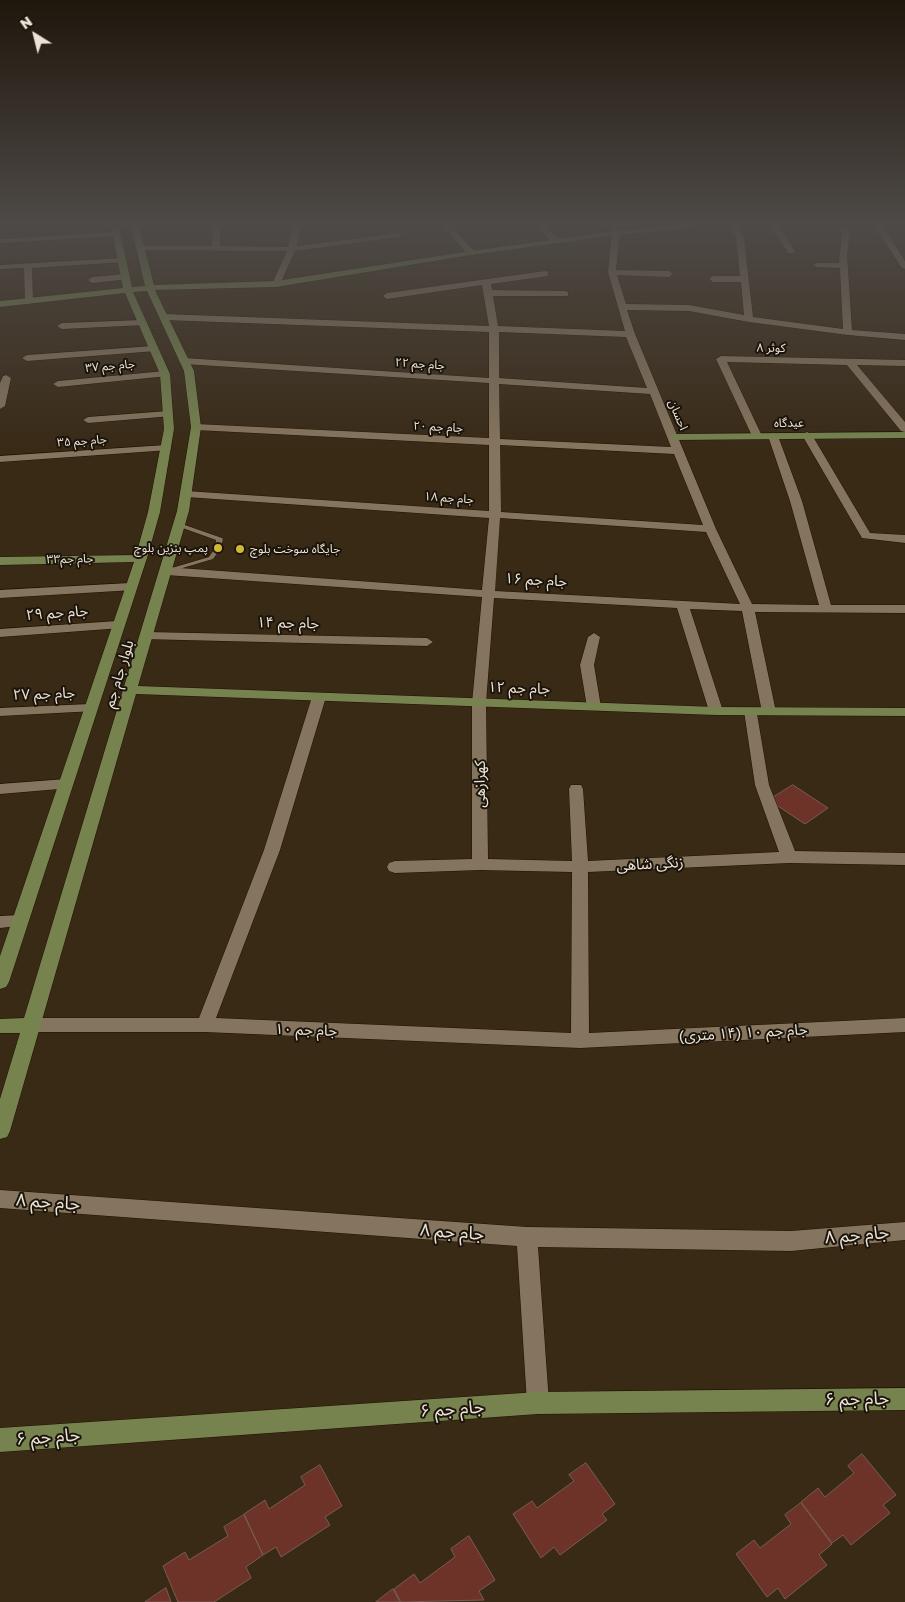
<!DOCTYPE html>
<meta charset="utf-8">
<style>
body{margin:0}
#map{position:relative;width:905px;height:1602px;overflow:hidden;background:#392a16;font-family:"Golos Text",sans-serif}
canvas{display:block}
.north{position:absolute;left:10px;top:10px;width:50px;height:50px;-webkit-text-stroke:4px #1b140b;paint-order:stroke;rotate:324deg;font-size:14px;font-weight:700;line-height:20px;text-align:center;color:#ece2d6}
.north::after{content:'';display:block;margin:auto;width:18px;height:22px;background:#ece2d6;clip-path:polygon(50% 0,100% 100%,50% 72%,0 100%)}
</style>
<div id="map">
<canvas width="905" height="1602"></canvas>
<div class="north">N</div>
</div>
<script>
const c = document.querySelector('canvas').getContext('2d');
c.lineJoin = 'round';
function paint(path, color) {
  c.fillStyle = color;
  c.fill(path, 'evenodd');
}
function strokePath(path, color, width, dash) {
  c.strokeStyle = color;
  c.lineWidth = width;
  c.lineCap = dash ? 'butt' : 'round';
  c.setLineDash(dash || []);
  c.stroke(path);
}
function write(font, color, halo, rows, align = 'center') {
  c.font = font + ' "Golos Text","Noto Sans Arabic",sans-serif';
  c.lineWidth = 4;
  c.setLineDash([]);
  c.textBaseline = 'middle';
  c.strokeStyle = halo;
  c.fillStyle = color;
  for (const [text, x, y, turn = 0] of rows) {
    c.save();
    c.translate(x, y);
    c.rotate((+turn || 0) * Math.PI / 180);
    c.textAlign = isNaN(turn) ? turn : align;
    if (halo) c.strokeText(text, 0, 0);
    c.fillText(text, 0, 0);
    c.restore();
  }
}
const building = new Path2D(`
 M793 785 828 808 805 824 769 800Z
 M862 1454 896 1495 883 1505 890 1513 851 1545 843 1535 832 1543 801 1502 818 1488 825 1497 854 1473 848 1466Z
 M586 1463 615 1504 602 1514 607 1520 560 1555 554 1547 541 1558 513 1514 532 1501 537 1508 574 1481 569 1475Z
 M320 1465 342 1506 325 1517 330 1525 281 1557 276 1547 263 1555 244 1514 265 1500 269 1509 305 1485 301 1477Z
 M801 1503 832 1544 819 1555 827 1565 785 1599 778 1588 767 1597 736 1554 754 1540 760 1548 791 1524 785 1515Z
 M244 1515 263 1555 246 1567 251 1578 214 1602H178L163 1566 185 1552 189 1560 228 1536 224 1527Z
 M469 1536 495 1580 479 1591 484 1600 401 1602 394 1589 414 1574 420 1583 455 1557 451 1549Z
 M166 1588 171 1602H145Z
 M393 1589 400 1602H376Z`);
paint(building, '#6d3328');
strokePath(building, '#795c56', 1);
const lane = new Path2D(`
 M179 523 222 538 223 539 221 548 213 559 169 572H165V570L209 557 215 548 216 540 177 526V524Z`);
const street = new Path2D(`
 M213 226H221L220 246 288 247 292 226H300L297 246 399 233 403 235 399 237 295 251 280 284 276 287 272 284 287 251 140 250 136 248 140 246H212Z
 M443 226H451L474 251V255H468Z
 M538 226H546L558 239V243H552Z
 M608 226H616L620 233 616 270 669 271 673 274 669 277 617 275 626 304 689 305 744 315 741 282H713L709 279 713 276H740L736 238 732 226H740L744 238 753 317 843 329 840 268 817 267 813 265 817 263H839L842 233 837 226H845L850 233 847 255 852 330 905 334V340L848 335 749 322 689 311 627 310 635 334 716 529 752 604 819 605 790 501 768 436 773 433 778 436 802 501 831 605H905V613L755 612 776 712 774 715H764L762 712 742 611 690 609 723 711 721 714H711L709 711 677 608 494 598 486 703 488 859 572 861 569 789 571 785H581L583 789 588 861 779 852 755 785 744 711 746 708H756L769 785 795 851 905 853V865L789 863 588 872 589 1033 905 1018V1032L580 1048 205 1032H32L26 1030 23 1025 26 1020 32 1018H199L264 850 312 697 319 693 326 697 280 850 216 1018 571 1033 572 872 480 870 395 873 389 871 387 867 389 863 395 861 472 859V703L482 597 166 575 160 571 166 567 482 590 489 518 186 497 180 494 186 491 489 511V445L196 430 191 427 196 424 489 438V383L184 364 179 361 184 358 489 378V332L164 320 160 317 164 314 489 326 482 285 387 299 383 296 387 293 545 271 548 272V276L491 284 492 290 565 291 568 292V296H493L498 326 625 331 608 272 612 233ZM499 332 626 337 647 388 499 378ZM499 384 650 394 671 447 500 439ZM500 445 674 454 703 525 501 512ZM500 518 706 532 740 604 495 591Z
 M771 226H779L795 251 794 253H788Z
 M875 226H883L905 261V269L901 267Z
 M116 232H119V236L0 243V239Z
 M122 258 126 260 125 262 32 268 33 301 29 304 25 301 24 268 0 269V265Z
 M125 274 128 275V279L92 283 88 280 92 277Z
 M142 320 146 323 145 325 62 329 57 326 62 323Z
 M153 346 158 349 156 351 27 361 22 358 27 355Z
 M721 356 905 360V366L857 365 905 422V432L901 431 847 365 727 362 762 436 761 438H753L716 359Z
 M165 371 168 372V376L58 387 53 384 58 381Z
 M6 375 11 378 5 406 0 409V383L3 376Z
 M168 411 172 412V416L88 423 83 420 88 417Z
 M807 432 812 435 870 533 905 535V543L862 538 802 435Z
 M166 445 170 446 171 448 170 450 0 462V456Z
 M130 583 136 587 134 590 0 598V590Z
 M117 621 122 622 123 625 122 628 0 637V629Z
 M147 632 427 638 433 642 427 646 142 639 141 636Z
 M594 633 600 637 594 665 601 707 599 710H589L587 707 580 665 588 637Z
 M90 704 95 705 97 708 95 711 0 716V708Z
 M66 779 71 780 73 784 71 788 0 794V784Z
 M20 915 26 917 28 921 26 925 0 928V916Z
 M0 1190 527 1227 791 1231 905 1222V1240L791 1251 538 1247 549 1403 546 1411 538 1414 530 1411 527 1403 517 1246 0 1208Z`);
const secondary = new Path2D(`
 M111 226H119L132 287 145 286 131 226H139L154 285 276 281 471 251 616 231 667 226H694L690 228 616 235 471 255 276 287 155 290 194 371 201 427 189 511 138 686 716 707 905 708V716L716 715 136 694 10 1131 7 1137 0 1139V1099L20 1033H0V1019L24 1018 177 511 191 427 184 371 147 291 133 292 170 374 174 429 160 512 147 558 9 982 6 987 0 989V956L134 562 0 565V557L136 555 148 512 164 429 160 374 125 293 0 307V301L123 288Z
 M905 432V438L674 440 669 437 674 434Z
 M905 1388V1410L538 1414 0 1452V1428L538 1392Z`);
strokePath(lane, '#201201', 1);
strokePath(street, '#201201', 1);
strokePath(secondary, '#201201', 1);
paint(lane, '#86755e');
paint(street, '#86755e');
paint(secondary, '#76834f');
const sky = c.createLinearGradient(0, 0, 0, 450);
sky.addColorStop(0, '#1f170c');
sky.addColorStop(0.5, '#4e4a47');
sky.addColorStop(1, '#4e4a4700');
c.fillStyle = sky;
c.fillRect(0, 0, 905, 450);
for (const [x, y, r, color] of [
 [218,548,5,"#cfb837"],
 [240,549,5,"#cfb837"]
]) {
  const dot = new Path2D();
  dot.arc(x, y, r, 0, 2 * Math.PI);
  c.fillStyle = color;
  c.fill(dot);
  strokePath(dot, '#1b140b', 2);
}
write('12px', '#ece2d6', '#1b140b', [
 ["کوثر ۸",771,348,1],
 ["جام جم ۲۲",420,364,4],
 ["جام جم ۳۷",110,366,-5],
 ["احسان",678,415,67],
 ["عیدگاه",789,423,-1],
 ["جام جم ۲۰",438,427,3],
 ["جام جم ۳۵",82,441,-4],
 ["جام جم ۱۸",449,498,4],
 ["جام جم۳۳",70,559,-1]
]);
write('12px', '#ece2d6', '#1b140b', [
 ["پمپ بنزین بلوچ",208,548],
 ["جایگاه سوخت بلوچ",250,549,"left"]
], 'right');
write('15px', '#ece2d6', '#1b140b', [
 ["جام جم ۱۶",536,580,3],
 ["جام جم ۲۹",57,613,-4],
 ["جام جم ۱۴",288,623,1],
 ["بلوار جام جم",119,674,-73],
 ["جام جم ۱۲",519,688,2],
 ["جام جم ۲۷",44,694,-2],
 ["کهرازهی",480,784,-90],
 ["زنگی شاهی",650,864,-3],
 ["جام جم ۱۰",306,1030,2],
 ["جام جم ۱۰ (۱۴ متری)",743,1033,-3]
]);
write('18px', '#ece2d6', '#1b140b', [
 ["جام جم ۸",48,1202,4],
 ["جام جم ۸",452,1232,4],
 ["جام جم ۸",857,1235,-5],
 ["جام جم ۶",857,1399,-1],
 ["جام جم ۶",452,1409,-4],
 ["جام جم ۶",48,1437,-4]
]);
</script>
